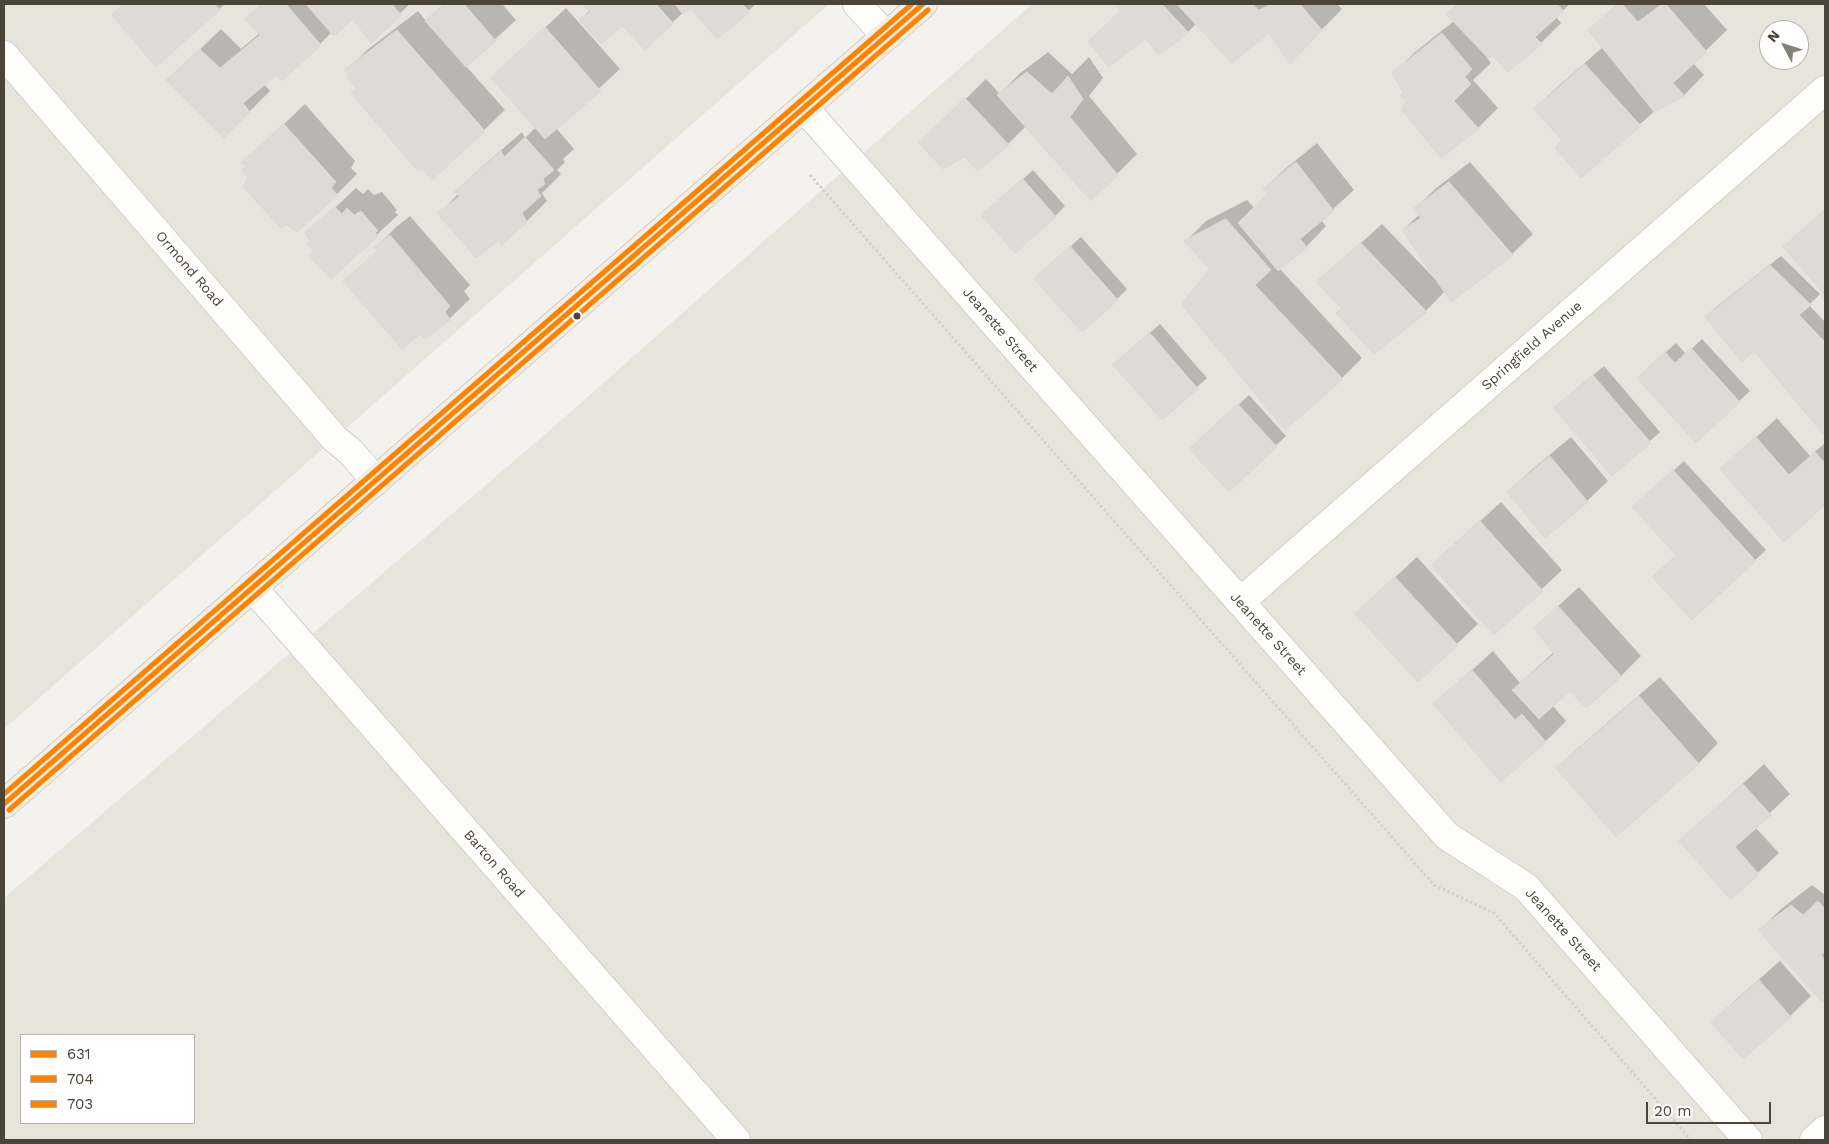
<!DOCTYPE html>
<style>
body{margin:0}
#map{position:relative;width:1829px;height:1144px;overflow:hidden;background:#f4f2ee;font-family:"Work Sans",sans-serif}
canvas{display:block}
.frame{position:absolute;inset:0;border:5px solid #4b4439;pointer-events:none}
.legend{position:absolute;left:20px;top:1034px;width:175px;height:90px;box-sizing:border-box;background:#fff;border:1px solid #b7b4b0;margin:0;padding:6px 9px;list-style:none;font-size:15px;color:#4b4439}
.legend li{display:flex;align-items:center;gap:10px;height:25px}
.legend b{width:25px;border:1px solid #b7b4b0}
.north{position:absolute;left:1759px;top:20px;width:50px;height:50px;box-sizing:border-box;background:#fff;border:1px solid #b7b4b0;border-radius:50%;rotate:310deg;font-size:14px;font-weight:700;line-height:20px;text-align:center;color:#4b4439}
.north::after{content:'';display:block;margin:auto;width:18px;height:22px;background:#868178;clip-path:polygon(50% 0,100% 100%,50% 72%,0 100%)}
.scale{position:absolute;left:1646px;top:1102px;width:125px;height:22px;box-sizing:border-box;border:2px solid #4b4439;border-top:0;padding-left:6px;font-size:15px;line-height:18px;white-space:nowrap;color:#4b4439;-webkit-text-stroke:4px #fff;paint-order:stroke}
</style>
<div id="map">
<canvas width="1829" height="1144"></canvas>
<div class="frame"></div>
<ul class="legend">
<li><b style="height:6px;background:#ff8200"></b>631</li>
<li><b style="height:6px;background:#ff8200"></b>704</li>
<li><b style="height:6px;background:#ff8200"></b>703</li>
</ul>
<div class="north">N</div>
<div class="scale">20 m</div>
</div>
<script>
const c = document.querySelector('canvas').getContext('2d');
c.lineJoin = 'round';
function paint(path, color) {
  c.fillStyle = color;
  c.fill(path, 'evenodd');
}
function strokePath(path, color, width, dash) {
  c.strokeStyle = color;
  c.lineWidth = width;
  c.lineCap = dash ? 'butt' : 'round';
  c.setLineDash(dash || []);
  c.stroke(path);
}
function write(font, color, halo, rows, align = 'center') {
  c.font = font + ' "Work Sans",sans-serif';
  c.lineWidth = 4;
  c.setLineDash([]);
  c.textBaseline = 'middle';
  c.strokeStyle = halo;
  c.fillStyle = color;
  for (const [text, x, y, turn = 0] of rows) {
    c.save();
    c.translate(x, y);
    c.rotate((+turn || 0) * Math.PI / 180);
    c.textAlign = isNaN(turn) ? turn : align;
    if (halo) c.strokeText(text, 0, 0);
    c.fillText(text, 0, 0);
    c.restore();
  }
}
paint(new Path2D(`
 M4 4H829L4 729Z
 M1032 4H1825V1140H4V898L549 431ZM1769 30H1799V60H1769ZM21 1035H194V1123H21Z`), '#e7e4dc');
paint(new Path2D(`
 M125 4H225L156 65 113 15Z
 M262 4H410L371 41 353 18 332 32 320 44 264 84 270 91 224 137 168 80 221 29 241 49 260 33 247 19Z
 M444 4H502L516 20 466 66 505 110 484 130 358 88 347 71 367 50 418 11 426 21Z
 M585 4H756L717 37 690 6 645 48 622 24 580 20 590 10Z
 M1117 4H1337L1342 9 1290 62 1270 31 1197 23 1188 32 1158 53 1146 36Z
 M1458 4H1570L1556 17 1561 23 1541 43 1492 54 1487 58 1491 63 1473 80 1498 108 1478 128 1441 156 1394 73 1414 53 1454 21 1447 14Z
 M1617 4H1704L1727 30 1693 63 1704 75 1684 95 1656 110 1581 176 1564 140 1535 109 1556 88 1603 47 1589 31Z
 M566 8 620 69 556 128 574 149 563 159 565 162 557 170 561 174 542 193 547 201 526 222 499 238 439 214 459 193 456 192 476 172 522 132 525 138 536 127 513 58Z
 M1048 52 1072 74 1089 57 1103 78 1089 96 1137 154 1091 200 1026 126 1008 144 965 155 921 143 986 79 1000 94 1018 75Z
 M305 104 355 161 351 168 357 174 337 194 249 178 248 166 243 163Z
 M1317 143 1354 190 1321 220 1326 226 1306 247 1279 268 1362 358 1342 378 1212 269 1186 241 1206 221 1247 200 1255 209 1269 194 1264 189 1285 169Z
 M1470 162 1533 234 1512 254 1451 300 1445 291 1426 311 1374 352 1338 313 1343 308 1318 282 1382 224 1435 279 1436 278 1403 230 1420 214 1415 209 1435 189Z
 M1033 170 1065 206 1055 216 993 206Z
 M356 188 363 194 368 189 374 195 382 192 397 210 395 212 398 215 331 277 307 234Z
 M1825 210V293L1785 247Z
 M410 216 470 285 464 291 470 299 449 319 345 281 378 250 376 247 396 227Z
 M1081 237 1127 289 1117 299 1046 269Z
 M1781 256 1820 294 1809 305 1825 322V430L1823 432 1754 349 1706 317 1716 307Z
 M1160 324 1207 378 1162 419 1125 355Z
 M1702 339 1750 391 1696 441 1648 368 1676 343 1686 354Z
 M1604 366 1660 432 1612 475 1566 398Z
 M1249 395 1286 436 1229 490 1201 439Z
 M1777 418 1810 456 1825 443V503L1785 540 1722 469Z
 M1571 437 1608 481 1587 501 1509 492 1529 472Z
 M1684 461 1766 550 1692 619 1677 554 1644 498Z
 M1501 502 1562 570 1494 634 1432 565Z
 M1417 557 1478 624 1418 681 1377 594Z
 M1579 587 1641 656 1621 676 1570 689 1552 705 1566 721 1546 741 1501 780 1435 704 1493 651 1520 683 1554 652 1556 608Z
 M1660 677 1718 743 1698 764 1558 768 1578 748Z
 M1764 764 1790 794 1755 827 1779 853 1731 898 1680 842Z
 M1812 885 1825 895V998L1822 1001 1760 930 1780 910Z
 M1780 961 1811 996 1790 1016 1743 1057 1713 1022 1733 1002Z`), '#0003');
const building = new Path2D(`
 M124 4H215L220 10 156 67 112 15Z
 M262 4H286L321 45 282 81 277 75 243 103 250 112 224 138 166 80 200 49 220 68 260 35 245 19Z
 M306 4H392L401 15 371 43 353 19 334 36Z
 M445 4H464L496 41 466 67 425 21Z
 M583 4H656L673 23 645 50 622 26 601 44 579 20 590 12Z
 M675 4H742L750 12 717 39 690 8 683 14Z
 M1116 4H1162L1189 33 1158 55 1146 38 1109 67 1088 42 1120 11Z
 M1177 4H1252L1259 10 1271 4H1300L1322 30 1290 64 1269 33 1232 63Z
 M1458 4H1557L1564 11 1535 37 1542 44 1508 72 1492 56 1489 59 1446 14Z
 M1618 4H1622L1638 22 1662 4H1666L1707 52 1673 83 1685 96 1654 112 1588 30Z
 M545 27 601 91 545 139 491 78Z
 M397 30 485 131 432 180 422 168 418 171 351 93 357 89 347 79 349 76 345 70Z
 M1442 33 1472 69 1465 77 1471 84 1454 101 1479 129 1441 158 1402 110 1406 101 1400 95 1403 92 1392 73Z
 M1585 64 1641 126 1581 178 1555 148 1562 140 1534 109Z
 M1027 72 1052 94 1068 76 1083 99 1070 117 1118 175 1091 201 997 95Z
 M965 98 1009 145 978 171 964 157 943 169 919 143Z
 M284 124 336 182 331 188 338 195 297 232 287 225 281 228 243 187 248 178 242 170 247 166 241 163Z
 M525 137 554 170 543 179 545 184 537 190 541 196 522 213 527 222 502 245 499 240 476 258 437 213 460 196 454 192 501 151 504 157Z
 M1296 162 1334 211 1300 239 1307 247 1278 271 1238 223 1267 194 1263 189Z
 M1023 179 1056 217 1015 253 981 215Z
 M1449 182 1513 255 1451 302 1402 230 1421 218 1413 209Z
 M335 207 342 214 347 208 354 215 361 211 378 231 375 233 378 236 331 279 308 256 314 250 307 244 310 240 305 233Z
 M1825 210V295L1783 247Z
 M1226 219 1271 270 1255 285 1343 379 1285 430 1181 304 1210 269 1184 241Z
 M390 235 450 306 445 312 450 320 425 339 420 334 402 349 343 281 377 251 374 247Z
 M1361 243 1427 312 1374 354 1336 313 1342 309 1316 282Z
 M1070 246 1118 300 1082 332 1034 279Z
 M1770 265 1811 305 1799 315 1825 342V432L1823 434 1754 351 1742 362 1705 317Z
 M1150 333 1198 389 1162 420 1113 365Z
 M1691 348 1740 402 1696 443 1637 378 1665 352 1675 363Z
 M1593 375 1651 443 1612 476 1554 408Z
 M1238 404 1277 447 1229 492 1189 449Z
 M1756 437 1789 475 1815 452 1825 463V505L1784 542 1720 469Z
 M1550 456 1588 502 1545 538 1507 492Z
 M1673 470 1756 561 1692 620 1652 577 1676 555 1632 507Z
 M1480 521 1543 591 1494 635 1431 565Z
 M1395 577 1458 645 1418 682 1355 614Z
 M1558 606 1622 677 1586 708 1570 691 1539 719 1512 690 1554 654 1534 628Z
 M1472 670 1515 720 1522 714 1546 742 1501 782 1433 704Z
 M1639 696 1699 764 1616 837 1556 768Z
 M1743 784 1771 815 1735 847 1759 874 1731 900 1679 841Z
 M1818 901 1825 909V952L1821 955 1825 961V1000L1822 1002 1758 930 1791 905 1803 915Z
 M1759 980 1791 1017 1743 1059 1711 1022Z`);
paint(building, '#dedbd6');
strokePath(building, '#dcd9d4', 1);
const minor = new Path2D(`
 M857 4 886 36
 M4 55 335 439 351 452 376 481
 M804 108 1447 836 1526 887 1748 1140
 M252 587 736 1140
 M1240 602 1825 90
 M1814 1140 1825 1130`);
const primary = new Path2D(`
 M4 804 923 4`);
strokePath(minor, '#d2d0cb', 30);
strokePath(primary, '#d6cebb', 30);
strokePath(new Path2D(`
 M810 175 1434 885 1494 913 1691 1140`), '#d3d2cc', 3, [2.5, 2.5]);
strokePath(minor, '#fdfdfc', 28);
strokePath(primary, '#f2efe6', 28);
strokePath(new Path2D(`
 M4 804 923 4`), '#ff8200', 5);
strokePath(new Path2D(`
 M9 810 928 10`), '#ff8200', 5);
strokePath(new Path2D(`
 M4 794 912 4`), '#ff8200', 5);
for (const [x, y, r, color] of [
 [577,316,4.5,"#4b4439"]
]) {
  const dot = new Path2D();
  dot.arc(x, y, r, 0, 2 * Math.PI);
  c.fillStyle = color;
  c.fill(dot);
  strokePath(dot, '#fff', 2);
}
write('14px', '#4b4439', '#fff', [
 ["Ormond Road",189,269,49],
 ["Jeanette Street",1000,330,49],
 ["Springfield Avenue",1532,346,-41],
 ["Jeanette Street",1268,634,48],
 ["Barton Road",494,864,49],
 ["Jeanette Street",1563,930,48]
]);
</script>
